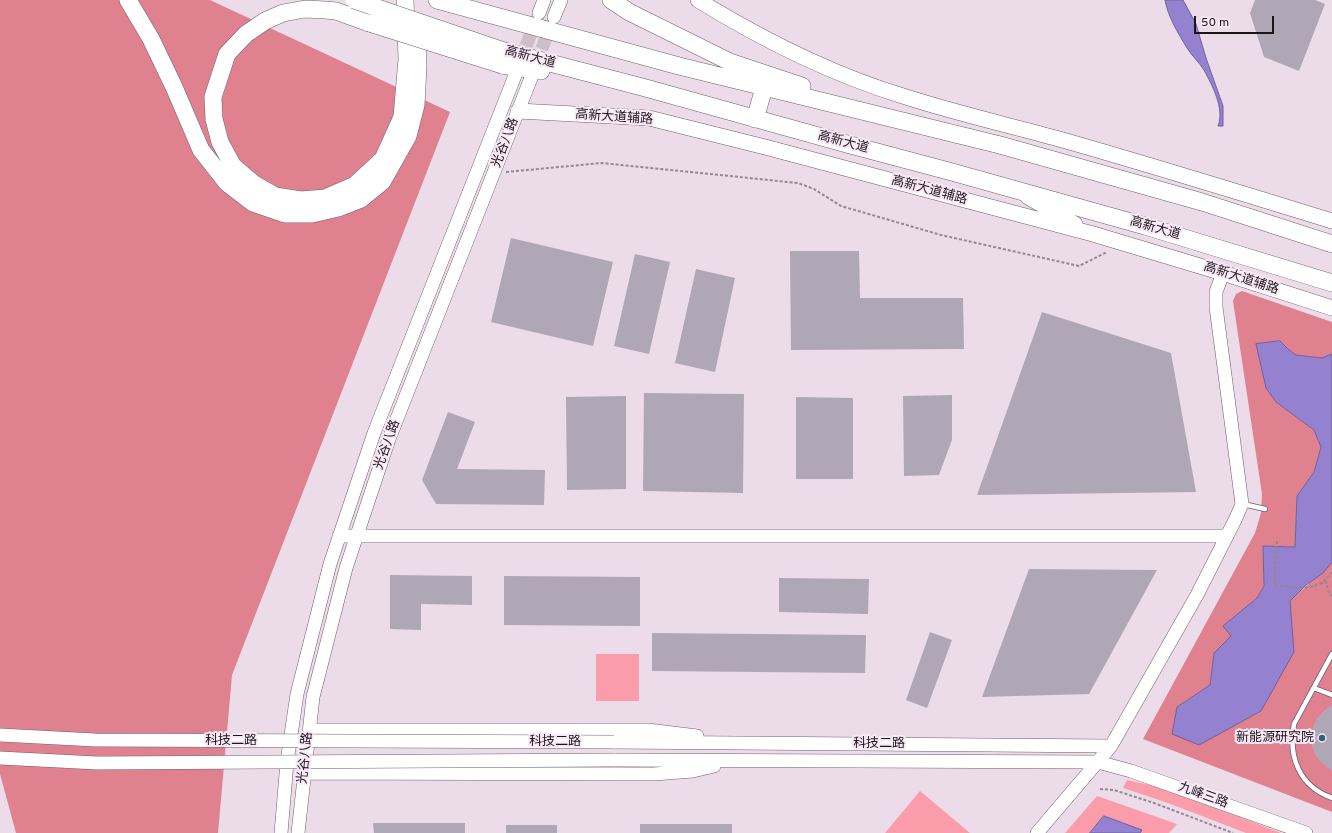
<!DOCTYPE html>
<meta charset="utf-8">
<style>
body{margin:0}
#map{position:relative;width:1332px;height:833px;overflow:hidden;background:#ecdce9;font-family:Overpass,sans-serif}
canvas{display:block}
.scale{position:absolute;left:1194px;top:16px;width:80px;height:18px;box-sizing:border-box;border:2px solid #1c161b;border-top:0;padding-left:5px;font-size:12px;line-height:14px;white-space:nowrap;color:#1c161b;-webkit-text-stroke:3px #f9e9f6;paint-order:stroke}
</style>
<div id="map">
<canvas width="1332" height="833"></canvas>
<div class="scale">50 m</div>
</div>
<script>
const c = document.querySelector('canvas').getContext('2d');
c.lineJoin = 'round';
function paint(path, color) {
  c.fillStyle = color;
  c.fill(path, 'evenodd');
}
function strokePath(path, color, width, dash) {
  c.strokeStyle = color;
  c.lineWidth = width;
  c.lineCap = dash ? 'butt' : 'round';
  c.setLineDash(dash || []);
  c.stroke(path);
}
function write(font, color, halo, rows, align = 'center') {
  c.font = font + ' Overpass,"Noto Sans SC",sans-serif';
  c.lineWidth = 4;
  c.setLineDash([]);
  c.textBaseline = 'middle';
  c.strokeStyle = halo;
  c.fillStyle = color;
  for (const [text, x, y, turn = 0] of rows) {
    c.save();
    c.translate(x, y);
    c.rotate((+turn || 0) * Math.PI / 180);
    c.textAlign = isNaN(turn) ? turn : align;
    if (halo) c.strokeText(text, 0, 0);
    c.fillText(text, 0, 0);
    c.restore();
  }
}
paint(new Path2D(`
 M596 654H639V701H596Z
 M1127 780 1164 788 1281 833H1246L1168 803 1123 788Z
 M920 791 970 833H885Z
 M1097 796 1177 824 1169 833H1140L1142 830 1104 817 1090 833H1065Z`), '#fa9caa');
paint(new Path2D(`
 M0 0H210L450 112 232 675 218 833H16L0 774Z
 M1242 291 1332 322V354L1322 358 1296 355 1289 350 1280 341 1256 345 1276 402 1314 430 1321 447 1314 472 1297 496 1295 547 1263 546 1264 586 1257 598 1224 626 1231 636 1214 653 1210 685 1177 707 1231 727 1261 711 1291 624 1290 601 1332 562V706C1305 721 1305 755 1332 769V812L1143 739 1255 533 1261 513 1262 494 1233 301 1236 294Z`), '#e08190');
const water = new Path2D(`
 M1165 0H1183L1196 24 1206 58 1223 106V126H1218C1225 109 1212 85 1204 70 1199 62 1192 56 1187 48 1178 33 1168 17 1165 0Z
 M1280 341 1289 350 1296 355 1322 358 1332 354V562L1323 573 1306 585 1290 601 1294 652 1261 711 1199 745 1172 734 1177 707 1210 685 1214 653 1231 636 1223 626 1257 598 1264 586 1263 546 1295 547 1297 496 1314 472 1321 447 1314 430 1276 402 1266 388 1256 344Z
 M1104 816 1142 830 1140 833H1090Z`);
paint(water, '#9481d0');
strokePath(water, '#70619a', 1);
paint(new Path2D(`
 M1255 0H1315L1325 4 1299 71 1264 57 1250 13Z
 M511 238 613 262 593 346 491 322Z
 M790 251H859L860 298H963L964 349 791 350Z
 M635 254 670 262 649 354 614 346Z
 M696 269 735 278 715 372 675 363Z
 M1042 312 1171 353 1196 492 977 495Z
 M644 393 744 394 743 493 643 491Z
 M952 395V440L939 475 904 476 903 396Z
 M626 396V489L567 490 566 397Z
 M796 397 853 398V479H796Z
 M448 412 475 422 457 469 545 470 544 505 436 504 422 480Z
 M1029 569 1157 570 1089 694 982 697Z
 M390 575 472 576V605L421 604V630L390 629Z
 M504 576 640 577V626L504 625Z
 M779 578 869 579 868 614 779 612Z
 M930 632 952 640 927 708 906 700Z
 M652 633 866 635 865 673 652 671Z
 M1332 705V771L1321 762 1316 756 1313 749 1311 734 1316 720 1321 714Z
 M373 823H465V833H374Z
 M640 824H732V833H640Z
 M506 825H557V833H506Z`), '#b0a7b6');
strokePath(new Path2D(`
 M519 64 537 18
 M535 67 552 22`), '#cdbeca', 13, [13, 6]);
const lane = new Path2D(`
 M1243 504 1265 509
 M1332 654 1294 724C1288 757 1299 786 1332 798
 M1314 688 1332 695`);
const secondary = new Path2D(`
 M539 13 544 0
 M554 17 561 0
 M339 536H1227
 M309 730H648L697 736
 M614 742 1111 746
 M614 760 1098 762 1131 771 1306 833
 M304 773 654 774 693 771 714 766
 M281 833 287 762 297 694 330 564 374 433 516 73
 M298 833 313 697 346 568 389 439 533 73
 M1037 833 1111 746 1197 595 1235 520 1242 504 1216 307V292L1223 273`);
const primary = new Path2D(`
 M698 0C763 40 833 75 906 97 956 113 1008 125 1059 139 1151 165 1241 193 1332 221
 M518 111 649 118 765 147 1093 234 1223 273 1332 308
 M1028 197 1075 224`);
const highway = new Path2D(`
 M128 0 151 39 174 87 201 150 227 183 253 203 285 214H312L338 208 361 199 382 182 408 136 416 105 418 67 417 43
 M437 0 679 66 1000 145 1202 202 1332 244
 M611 0 629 12 730 62 802 86
 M369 23 336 11 325 10 305 9 283 13 265 21 246 34 227 54 213 97 214 119 220 142 233 166 254 184 275 196 301 200 325 198 355 185 383 159 402 117 407 59 405 0
 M504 51 642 87 847 144 952 172 1145 226 1332 283
 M502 65 541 71
 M755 119 764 88`);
strokePath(lane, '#6e606b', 6);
strokePath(secondary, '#6e606b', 14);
strokePath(primary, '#6e606b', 16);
strokePath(highway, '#6e606b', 18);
strokePath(new Path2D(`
 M506 172 602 163 798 183 814 189 841 206 941 235 1079 266 1107 252
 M1277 541 1274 585C1297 587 1316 594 1332 572
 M1320 584 1326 582 1329 594 1332 596
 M1100 789 1114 790 1154 803 1233 833`), '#938891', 2, [3, 2]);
strokePath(lane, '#fff', 4.5);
strokePath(secondary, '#fff', 13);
strokePath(primary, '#fff', 15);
strokePath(highway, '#fff', 17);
const secondaryBridge = new Path2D(`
 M0 735 95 740 614 742
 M0 758 97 763 614 760`);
const highwayBridge = new Path2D(`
 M354 0 504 51
 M369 23 502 65`);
strokePath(secondaryBridge, '#6e606b', 14, []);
strokePath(highwayBridge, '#6e606b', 18, []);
strokePath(secondaryBridge, '#fff', 13);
strokePath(highwayBridge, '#fff', 17);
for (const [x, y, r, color] of [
 [1322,738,4,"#306280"]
]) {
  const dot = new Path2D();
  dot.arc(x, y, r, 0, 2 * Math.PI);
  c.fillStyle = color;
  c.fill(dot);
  strokePath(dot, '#f9e9f6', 1.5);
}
write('13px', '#1c161b', '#f9e9f6', [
 ["高新大道",530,58,15],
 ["高新大道辅路",614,118,4],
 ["光谷八路",506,143,-69],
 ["高新大道",843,143,15],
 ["高新大道辅路",929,191,15],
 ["高新大道",1155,229,16],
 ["高新大道辅路",1241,279,18],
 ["光谷八路",388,445,-70],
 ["科技二路",231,741],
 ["科技二路",555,742],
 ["科技二路",879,744],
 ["光谷八路",306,758,-84],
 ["九峰三路",1203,796,20]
]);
write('13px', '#1c161b', '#f9e9f6', [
 ["新能源研究院",1314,738]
], 'right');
</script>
